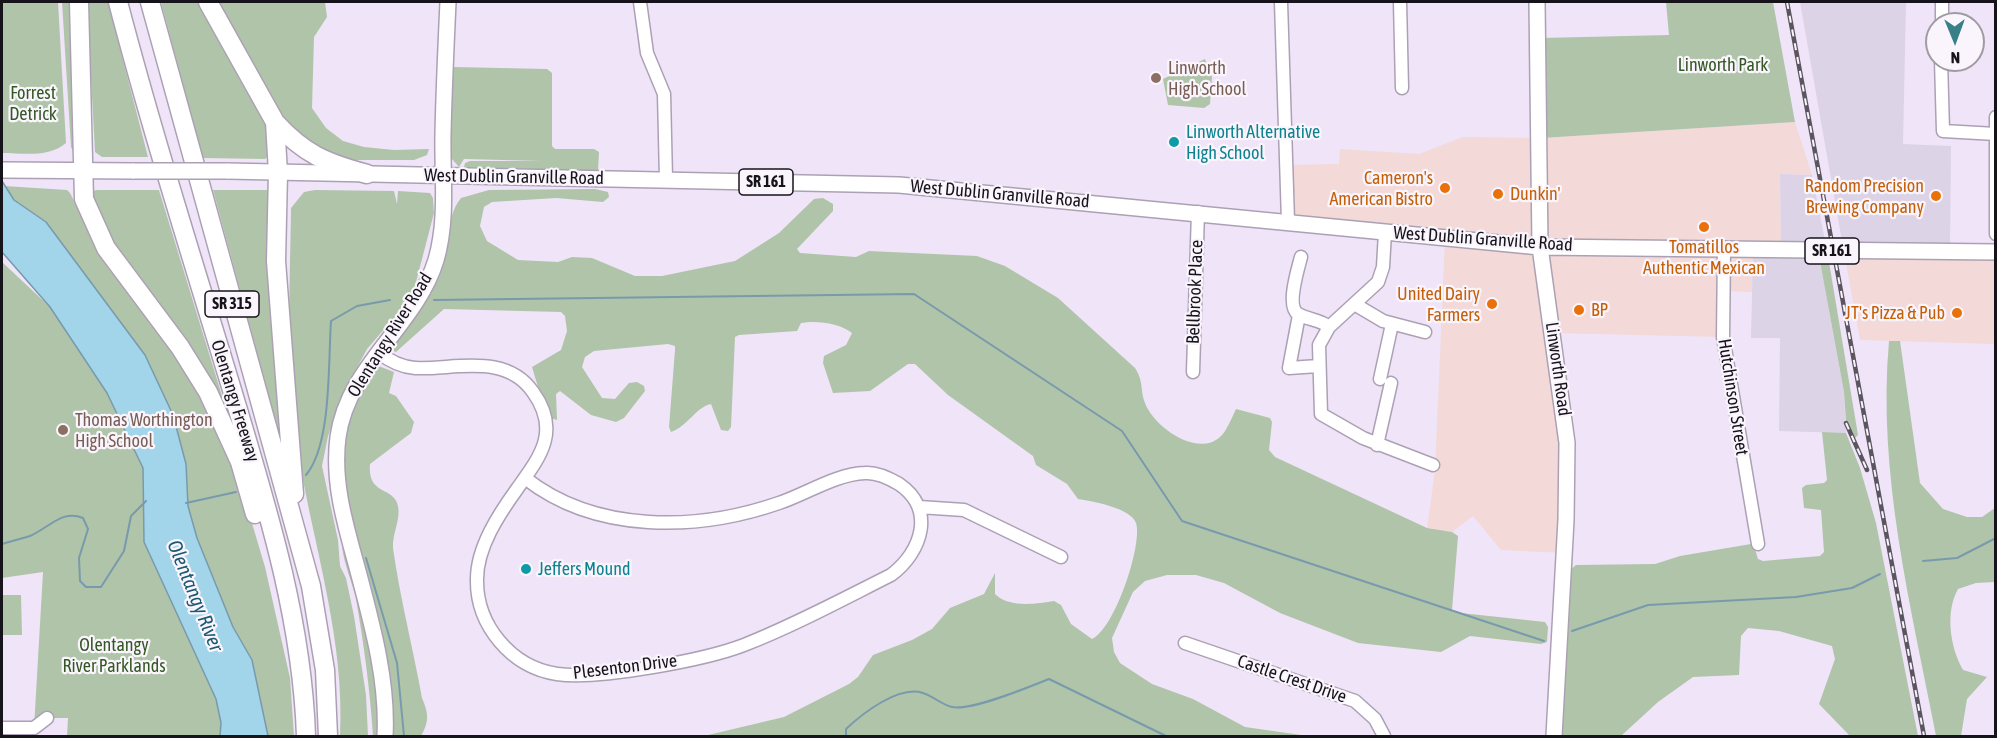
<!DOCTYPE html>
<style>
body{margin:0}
#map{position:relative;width:1997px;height:738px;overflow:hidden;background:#f0e4f9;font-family:"Asap Condensed",sans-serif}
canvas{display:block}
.frame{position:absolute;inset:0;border:3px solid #17131a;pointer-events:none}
.north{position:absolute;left:1925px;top:12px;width:60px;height:60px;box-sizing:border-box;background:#faf5fd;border:2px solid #9f9ba2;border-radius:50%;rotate:179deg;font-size:16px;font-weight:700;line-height:24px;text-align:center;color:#17131a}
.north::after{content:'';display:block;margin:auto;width:21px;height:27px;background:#387f88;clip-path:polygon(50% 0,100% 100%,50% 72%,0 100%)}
</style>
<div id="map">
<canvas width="1997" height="738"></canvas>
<div class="frame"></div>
<div class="north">N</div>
</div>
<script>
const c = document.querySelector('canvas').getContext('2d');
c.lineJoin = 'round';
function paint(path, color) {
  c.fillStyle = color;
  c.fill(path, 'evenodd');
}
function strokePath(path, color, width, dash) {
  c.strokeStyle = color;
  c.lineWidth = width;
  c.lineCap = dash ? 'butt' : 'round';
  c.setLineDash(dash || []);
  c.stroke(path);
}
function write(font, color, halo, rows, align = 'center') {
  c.font = font + ' "Asap Condensed",sans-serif';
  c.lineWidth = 4.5;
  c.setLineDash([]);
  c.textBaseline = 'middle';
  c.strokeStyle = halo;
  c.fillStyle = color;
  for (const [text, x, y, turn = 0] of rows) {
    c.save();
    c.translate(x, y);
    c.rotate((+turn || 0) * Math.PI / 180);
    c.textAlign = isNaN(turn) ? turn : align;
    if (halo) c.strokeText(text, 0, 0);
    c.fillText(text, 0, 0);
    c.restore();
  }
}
paint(new Path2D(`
 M1795 122 1812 175 1780 174 1781 251 1753 250 1752 292 1723 291 1722 337 1553 333 1562 395 1564 553 1501 550 1473 516 1452 532 1427 528 1435 471 1445 239 1288 213 1283 165 1339 164 1340 149 1419 154 1463 137 1542 138Z
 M1843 247 1995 249V344L1860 340Z`), '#f3d9d7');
paint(new Path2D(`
 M1800 2H1906L1903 144 1951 146 1950 250 1843 247Z
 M1780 174 1812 175 1828 256H1819L1844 392 1846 433 1779 431 1780 338H1751L1753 250 1781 251Z`), '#dcd3e7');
paint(new Path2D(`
 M2 2H58L66 143C49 158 23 153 2 153Z
 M62 2H70L74 153 71 147Z
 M87 2H108L148 157H102L95 152Z
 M161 2H201L267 125 268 156 265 159 203 158Z
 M213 2H325L327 17 314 37 312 108 326 128 343 141 364 147 394 150 429 149 427 155 414 160H336L285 124 272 97Z
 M1666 2H1773L1795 122 1542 138 1541 38 1669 35Z
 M1205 59 1212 77 1210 104 1204 108 1168 105 1163 79Z
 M454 67 547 69 552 73V146L555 149H594L599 152 598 171 464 167 465 163 470 161H541L464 159 459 167 451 158 450 149 451 70Z
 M4 186 67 190 70 193 108 268 156 325 209 407 246 503 265 567 290 678 294 736H268L252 660 233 627 197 538 188 506 186 464 46 222 14 200Z
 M595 189 608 192 609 197 603 202 556 198 492 202 484 207 480 226 487 241 518 260 558 262 572 257 592 258 635 276H662L735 261 779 233 814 199 823 198 833 204V211L797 249 800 253 856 257 869 251 977 256 1005 266 1058 298 1135 368C1144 382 1140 390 1145 403 1153 426 1197 458 1220 437 1227 431 1232 417 1236 409L1270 418 1272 422 1269 450 1275 457 1427 528 1452 532 1458 536 1452 610 1461 613 1545 622 1548 627 1547 642 1541 644 1470 636 1441 652 1358 643 1280 613 1224 583 1196 575H1167L1145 581 1133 592 1112 638 1114 652 1120 663 1152 684 1193 699 1245 727 1308 736H704L784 717 849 684 858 677 873 655 912 640 932 629 950 608 984 594 995 573V594C1008 608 1037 604 1054 601L1061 605 1071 624 1092 639C1114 630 1143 545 1136 523 1131 508 1092 501 1078 499L1067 484 1036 465 1033 456 948 395 915 364H908L870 391 833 393 823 363 824 356 846 345 852 333C840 323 816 320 801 323L797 331 739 335 735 337 731 427 728 431 721 430 711 404C696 407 688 426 671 432L669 427 675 350V346L668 344 594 351 585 357 582 367 602 398 615 399 629 383 637 382 644 386 645 391 624 418 616 422 591 415 560 391 556 394 557 420 547 417 532 367 561 350 567 331 565 316 561 312 444 309 396 352 391 350C393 337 428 298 437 281 451 256 443 220 461 198L489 190Z
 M97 190H159L230 422 120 264 90 198 92 191Z
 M213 190H267L272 194 283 448Z
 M315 190 394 191 397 204 398 191 430 193 433 198 434 213 415 286 406 304 367 349 343 394 328 436 322 466 338 540 340 566 346 578 354 616 366 695 368 736H340C345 642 315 551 299 458 285 376 290 290 291 208L304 192Z
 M1819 256H1828L1858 435 1855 438 1846 422 1844 392Z
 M2 262 50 307 107 393 143 468 144 532 160 575 216 699 221 723 220 736H67L68 718H47L34 728 43 572 2 578Z
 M1889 341H1900L1920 483 1943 509 1967 517H1982L1995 508V582L1976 583 1958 589C1945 612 1950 647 1963 670L1987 677 1967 699 1961 736H1936C1911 606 1877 474 1889 341Z
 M376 365 394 372 389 393 396 396 414 422 411 433 370 464C367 496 394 486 398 506 401 519 392 534 393 548 400 598 413 648 422 698 429 714 429 722 421 736H388L340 466 349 412Z
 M1822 432 1846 433 1860 468 1876 523 1918 736H1850L1819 704 1835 659 1832 646 1779 631 1748 628 1741 636 1739 675 1693 677 1658 702 1621 736H1562L1571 569 1576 565 1655 564 1680 556 1751 544 1754 546 1758 559 1763 561 1820 556 1824 552 1821 510 1804 508 1802 488 1806 485 1824 483 1827 480Z
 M342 546 369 640 377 687 379 736H373C370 690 364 645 356 599 352 581 344 565 342 546Z
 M21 595 22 635H2V595Z`), '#b0c4a9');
const water = new Path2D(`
 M2 181 14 200 46 222 145 355 173 415 186 464 188 506 197 538 233 627 252 660 268 736H220L221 723 216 699 144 542 143 468 107 393 50 307 2 252Z`);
paint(water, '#a2d4ea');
strokePath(water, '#789aac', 1.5);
strokePath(new Path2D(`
 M434 300 914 294 1122 431 1182 521 1544 641
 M306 475C332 444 328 362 331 321L357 306 390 300
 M186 503 236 492
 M2 544C11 541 21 539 30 536 49 528 62 509 83 518L88 529 79 558 80 581 86 587H101L124 551 131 516 146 501
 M366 558 397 663 404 736
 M1923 561 1957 558 1996 538
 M1572 631 1648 605 1796 597 1852 588 1880 574
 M846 736V729C863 713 899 685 923 693 933 696 942 705 952 707 972 711 1029 687 1049 679L1166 736`), '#789aac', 2);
const minor = new Path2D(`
 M640 2 647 53 664 94 666 179
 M1281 2 1288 221
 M1400 2 1402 88
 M1942 2V24
 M1941 60 1943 131 1996 134
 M1996 117V234
 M1385 232 1383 267 1378 282 1329 327 1319 345 1321 414 1363 438 1433 465
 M1724 249 1723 337 1758 544
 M1301 257C1298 269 1286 306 1298 314 1308 320 1320 319 1329 327
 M1356 305 1383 321 1425 332
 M1299 315 1289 368 1318 366
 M378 352C388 360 401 367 415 368 454 370 505 352 533 392 561 431 540 457 517 489 499 514 477 547 477 579 476 625 511 667 557 674 598 680 705 660 744 645 795 625 843 599 891 575 922 552 936 509 899 484 889 478 877 472 865 473 836 474 806 494 779 503 698 531 596 534 525 478
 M1193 372 1198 212
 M1380 379 1392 324
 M1377 445 1391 383
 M919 507 964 510 1061 557
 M1185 643 1355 701 1375 719 1384 736
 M2 728H34L47 718`);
const major = new Path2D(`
 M1537 2 1540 247 1567 443 1566 520 1554 736
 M2 170 134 171
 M227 171 899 185 1540 247 1996 252
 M385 736C388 681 372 624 358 571 346 527 332 483 338 437 348 365 416 326 436 260 448 219 442 175 443 133 444 89 446 45 448 2`);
const highway = new Path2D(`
 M79 2 84 199 106 248 180 347 208 392 240 462 255 514
 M118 2C152 132 193 261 232 390 266 504 302 617 306 736
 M150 2 311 586 325 670 328 736
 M208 2 275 122C304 154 326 163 367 174
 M275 122 278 173 276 261 294 494`);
strokePath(minor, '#aca1b4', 15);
strokePath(major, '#aca1b4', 18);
strokePath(highway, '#aca1b4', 21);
strokePath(minor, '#fff', 12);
strokePath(major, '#fff', 15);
strokePath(highway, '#fff', 18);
const rail = new Path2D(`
 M1787 2 1924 736
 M1846 423 1867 470`);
strokePath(rail, '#5b5560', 4.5);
strokePath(rail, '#faf5fd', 2, [7]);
const majorBridge = new Path2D(`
 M134 171H227`);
strokePath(majorBridge, '#aca1b4', 18, []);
strokePath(majorBridge, '#fff', 15);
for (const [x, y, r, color] of [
 [1156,78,6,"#8d6e63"],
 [1174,142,6,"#0f9aa8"],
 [1445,188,6,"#e8710a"],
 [1498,194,6,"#e8710a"],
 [1936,196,6,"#e8710a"],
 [1704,227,6,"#e8710a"],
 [1492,304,6,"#e8710a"],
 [1579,310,6,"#e8710a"],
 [1957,313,6,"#e8710a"],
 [63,430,6,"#8d6e63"],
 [526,569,6,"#0f9aa8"]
]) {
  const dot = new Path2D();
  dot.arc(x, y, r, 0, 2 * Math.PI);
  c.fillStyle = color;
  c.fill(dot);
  strokePath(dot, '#faf5fd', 2);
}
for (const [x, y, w] of [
 [766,182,54],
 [1832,251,54],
 [232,304,54]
]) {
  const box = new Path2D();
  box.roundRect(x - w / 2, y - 13, w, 26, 4.5);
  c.fillStyle = '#faf5fd';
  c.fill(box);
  strokePath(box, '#17131a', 1.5);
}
write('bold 16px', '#17131a', null, [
 ["SR 161",766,182],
 ["SR 161",1832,251],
 ["SR 315",232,304]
]);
write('18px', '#335824', '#faf5fd', [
 ["Linworth Park",1723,65],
 ["Forrest",33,93],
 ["Detrick",33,114],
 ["Olentangy",114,645],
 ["River Parklands",114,666]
]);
write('18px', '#785e54', '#faf5fd', [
 ["Linworth",1168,68],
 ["High School",1168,89],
 ["Thomas Worthington",75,420],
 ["High School",75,441]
], 'left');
write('18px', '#0d838f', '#faf5fd', [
 ["Linworth Alternative",1186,132],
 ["High School",1186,153],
 ["Jeffers Mound",538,569]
], 'left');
write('18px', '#17131a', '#faf5fd', [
 ["West Dublin Granville Road",514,177,1],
 ["West Dublin Granville Road",1000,194,5],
 ["West Dublin Granville Road",1483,239,4],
 ["Bellbrook Place",1195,292,-88],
 ["Olentangy River Road",390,335,-58],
 ["Linworth Road",1558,369,82],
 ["Hutchinson Street",1733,397,81],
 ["Olentangy Freeway",235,401,73],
 ["Plesenton Drive",625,667,-7],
 ["Castle Crest Drive",1292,679,19]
]);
write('18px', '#c56008', '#faf5fd', [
 ["Cameron's",1433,178],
 ["American Bistro",1433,199],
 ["Random Precision",1924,186],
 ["Brewing Company",1924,207],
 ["Dunkin'",1510,194,"left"],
 ["Tomatillos",1704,247,"center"],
 ["Authentic Mexican",1704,268,"center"],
 ["United Dairy",1480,294],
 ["Farmers",1480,315],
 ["BP",1591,310,"left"],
 ["JT's Pizza & Pub",1945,313]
], 'right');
write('italic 20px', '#1b5970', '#faf5fd', [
 ["Olentangy River",195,596,68]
]);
</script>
